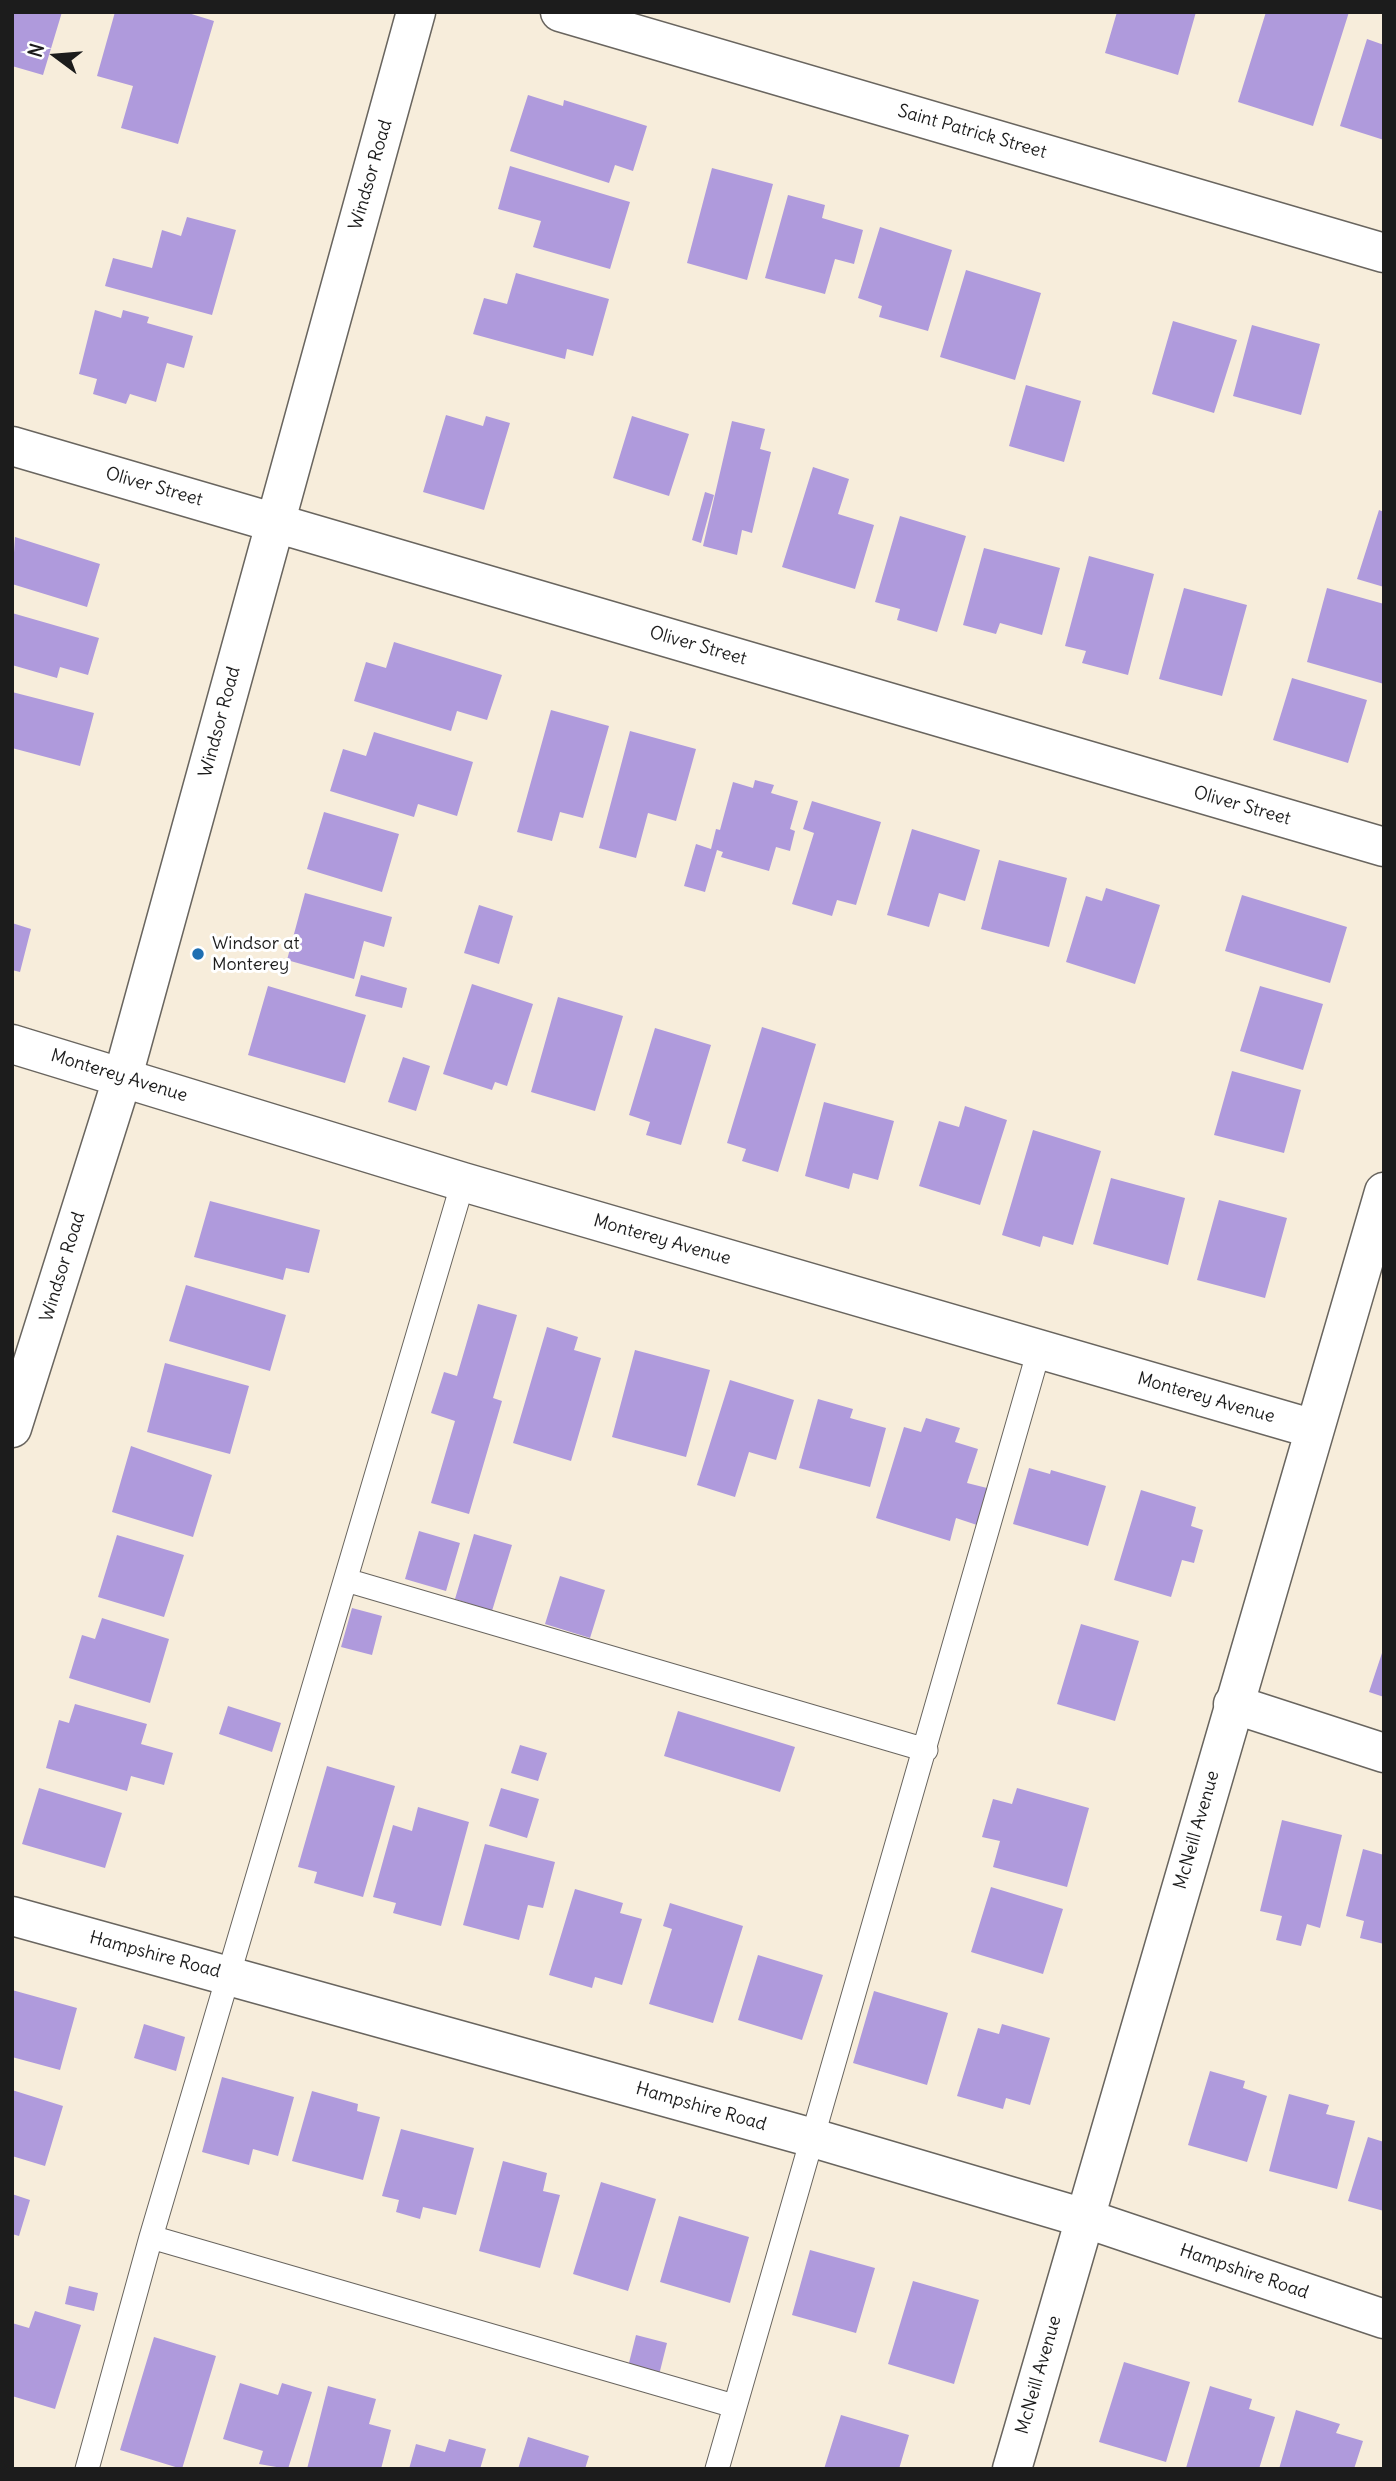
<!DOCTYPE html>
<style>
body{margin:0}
#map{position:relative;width:1396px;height:2481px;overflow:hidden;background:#f7eddb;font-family:Delius,sans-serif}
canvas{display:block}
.frame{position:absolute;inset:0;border:14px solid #1c1c1c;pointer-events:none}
.north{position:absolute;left:21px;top:21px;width:70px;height:70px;-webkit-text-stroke:5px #fff;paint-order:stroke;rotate:286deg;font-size:19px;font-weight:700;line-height:28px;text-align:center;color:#1c1c1c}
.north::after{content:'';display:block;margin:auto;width:24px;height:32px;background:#1c1c1c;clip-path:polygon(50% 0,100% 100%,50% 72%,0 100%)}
</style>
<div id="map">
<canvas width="1396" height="2481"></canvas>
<div class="frame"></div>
<div class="north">N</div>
</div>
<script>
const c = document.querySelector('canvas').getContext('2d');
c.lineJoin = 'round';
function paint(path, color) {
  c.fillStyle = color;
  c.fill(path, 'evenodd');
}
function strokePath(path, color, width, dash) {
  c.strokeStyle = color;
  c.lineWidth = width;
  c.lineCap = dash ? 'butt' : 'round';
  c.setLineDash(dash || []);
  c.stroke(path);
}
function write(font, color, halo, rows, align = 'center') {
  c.font = font + ' Delius,sans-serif';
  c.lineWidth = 6;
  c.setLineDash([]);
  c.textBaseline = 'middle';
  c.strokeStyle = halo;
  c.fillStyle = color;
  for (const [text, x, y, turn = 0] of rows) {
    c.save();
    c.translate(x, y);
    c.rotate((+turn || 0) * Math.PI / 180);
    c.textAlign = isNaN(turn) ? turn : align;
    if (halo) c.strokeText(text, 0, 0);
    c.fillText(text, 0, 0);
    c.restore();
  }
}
paint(new Path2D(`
 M12 12H62L43 75 12 66Z
 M115 12H185L214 21 178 144 121 128 133 86 97 76Z
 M1117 12H1196L1178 75 1105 53Z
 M1266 12H1349L1313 126 1238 102Z
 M1367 39 1384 45V140L1340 126Z
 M528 95 563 106 564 100 647 126 633 171 615 165 609 183 510 151Z
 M510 166 630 202 610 269 533 247 541 221 498 209Z
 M712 168 773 184 747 280 687 263Z
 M788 195 825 205 822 218 863 230 854 264 835 259 825 294 765 278Z
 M187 217 236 230 212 315 105 286 113 258 152 268 162 230 181 236Z
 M880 227 952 250 928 331 879 317 882 306 858 298Z
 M966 270 1041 293 1015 380 940 357Z
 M516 273 609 299 593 356 567 349 565 359 473 334 484 298 507 304Z
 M95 310 121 318 123 310 149 317 147 323 193 336 184 368 167 363 156 402 130 394 126 404 93 394 97 379 79 374Z
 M1173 321 1237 340 1214 413 1152 394Z
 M1252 325 1320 344 1301 415 1233 396Z
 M1026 385 1081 401 1064 462 1009 446Z
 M446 415 483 426 486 416 510 423 484 510 423 492Z
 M632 416 689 434 669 496 613 478Z
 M732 421 765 429 760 449 771 452 752 533 742 530 737 555 703 546Z
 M813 467 849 479 838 514 874 525 855 589 782 567Z
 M705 492 714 495 701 543 692 540Z
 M1379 510 1384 512V587L1357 579Z
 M900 516 966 536 937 632 897 620 900 609 875 602Z
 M15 537 100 564 87 607 12 584Z
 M984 548 1060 568 1042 635 1000 623 996 634 963 625Z
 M1089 556 1154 574 1128 675 1082 663 1086 651 1065 646Z
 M1184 588 1247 605 1222 696 1159 679Z
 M1327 588 1384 604V684L1307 662Z
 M12 613 99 638 88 675 60 667 57 678 12 665Z
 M394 642 502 675 487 720 457 711 451 731 354 701 366 662 386 668Z
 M1292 678 1367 700 1348 763 1273 740Z
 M12 692 94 713 80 766 12 748Z
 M551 710 609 726 583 818 560 812 552 841 517 832Z
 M630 731 696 749 676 821 648 813 636 858 599 848Z
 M374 732 473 762 457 816 418 804 414 817 330 791 343 749 366 756Z
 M755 780 774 785 771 793 798 801 790 829 795 831 790 851 776 847 769 871 721 857 723 852 717 850 705 892 684 886 696 844 711 849 716 829 720 830 733 782 753 788Z
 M812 801 881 822 856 905 837 900 832 916 792 904 814 833 803 829Z
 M324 812 399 834 382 892 307 869Z
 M912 829 980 850 965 901 939 893 929 927 887 915Z
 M999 860 1067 878 1049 947 981 929Z
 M1106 888 1160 905 1135 984 1066 962 1086 896 1102 901Z
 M305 893 392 917 384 947 364 941 354 979 287 960Z
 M1242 895 1347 927 1330 983 1225 951Z
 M479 905 513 916 499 964 464 953Z
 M12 923 31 929 20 972 12 970Z
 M361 975 407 988 402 1008 355 996Z
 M472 984 533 1004 507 1086 495 1082 492 1090 443 1074Z
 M268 986 366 1015 345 1083 248 1055Z
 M1260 986 1323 1004 1303 1070 1240 1051Z
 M558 997 623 1016 595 1111 531 1092Z
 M762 1027 816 1044 778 1172 742 1161 746 1149 727 1143Z
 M655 1028 711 1045 681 1145 646 1135 650 1122 629 1115Z
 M403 1057 430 1066 416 1111 388 1102Z
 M1232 1071 1301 1090 1284 1153 1214 1135Z
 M824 1102 894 1121 878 1180 853 1173 849 1189 805 1176Z
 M965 1106 1007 1120 980 1205 919 1186 939 1121 959 1127Z
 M1033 1130 1101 1151 1073 1245 1043 1236 1040 1247 1002 1235Z
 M1111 1178 1185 1198 1168 1265 1093 1244Z
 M1219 1200 1287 1218 1265 1298 1197 1280Z
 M210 1201 320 1230 309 1273 286 1268 283 1280 194 1257Z
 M186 1285 286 1315 270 1371 169 1341Z
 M478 1304 517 1315 493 1398 502 1401 469 1514 431 1503 455 1421 431 1413 444 1372 457 1376Z
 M547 1327 578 1337 574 1350 601 1358 571 1461 513 1443Z
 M635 1350 710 1370 686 1457 612 1437Z
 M165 1363 249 1386 230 1454 147 1432Z
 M730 1380 794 1400 776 1460 749 1452 735 1497 697 1485Z
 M818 1399 853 1409 850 1418 886 1428 870 1487 799 1468Z
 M926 1418 960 1428 955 1442 978 1449 967 1483 987 1488 977 1525 956 1518 950 1541 876 1518 904 1427 921 1432Z
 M131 1446 212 1475 193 1537 112 1512Z
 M1029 1468 1050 1474 1051 1470 1106 1486 1088 1546 1013 1524Z
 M1141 1490 1196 1507 1191 1526 1203 1530 1194 1563 1182 1560 1171 1597 1114 1580Z
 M419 1531 460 1543 446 1591 405 1579Z
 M474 1534 512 1545 492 1611 455 1599Z
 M117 1535 184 1555 164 1617 98 1597Z
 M560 1576 605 1590 590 1638 545 1624Z
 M352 1608 382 1616 372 1655 341 1647Z
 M102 1618 169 1639 150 1703 69 1678 82 1635 95 1639Z
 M1081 1624 1139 1641 1115 1721 1057 1704Z
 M1384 1647V1697L1369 1692Z
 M75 1704 147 1724 141 1744 173 1753 164 1785 131 1776 127 1791 46 1768 59 1720 69 1723Z
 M228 1706 281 1723 272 1752 219 1734Z
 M678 1711 795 1747 780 1792 664 1756Z
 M520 1745 547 1753 538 1781 511 1773Z
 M327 1766 395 1786 363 1897 314 1883 317 1872 298 1867Z
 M39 1788 122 1813 105 1868 22 1844Z
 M501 1788 539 1799 527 1838 489 1826Z
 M1017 1788 1089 1808 1067 1887 993 1867 1000 1841 982 1837 993 1799 1012 1804Z
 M418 1807 469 1822 441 1926 393 1913 396 1903 373 1897 393 1825 412 1831Z
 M1282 1820 1342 1835 1320 1928 1307 1924 1301 1946 1276 1940 1282 1916 1260 1911Z
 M485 1844 555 1862 543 1908 528 1905 519 1940 463 1925Z
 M1363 1849 1384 1855V1944L1360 1938 1364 1921 1346 1916Z
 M991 1887 1063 1909 1043 1974 971 1952Z
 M575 1889 623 1903 620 1913 642 1919 622 1985 595 1977 592 1988 549 1975Z
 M670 1903 743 1926 713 2023 649 2004 672 1929 663 1926Z
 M758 1955 823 1975 802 2040 738 2020Z
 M12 1990 77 2008 60 2070 12 2057Z
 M874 1991 948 2013 927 2085 853 2063Z
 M144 2024 185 2037 176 2071 134 2058Z
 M1002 2024 1050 2038 1030 2105 1006 2098 1003 2109 957 2096 978 2028 999 2034Z
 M1210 2071 1245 2081 1243 2088 1267 2096 1247 2162 1188 2145Z
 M222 2077 294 2097 278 2156 253 2149 249 2165 202 2152Z
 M12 2090 63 2106 45 2166 12 2156Z
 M312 2091 358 2104 357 2111 380 2117 363 2180 292 2161Z
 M1289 2094 1329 2105 1326 2114 1355 2121 1337 2189 1269 2171Z
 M401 2129 474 2148 456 2215 423 2207 420 2219 396 2212 399 2200 382 2196Z
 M1368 2137 1384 2142V2211L1348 2201Z
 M503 2161 547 2173 543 2191 560 2195 540 2268 479 2251Z
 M601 2182 656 2199 628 2291 573 2274Z
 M12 2194 30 2200 19 2236 12 2234Z
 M679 2216 749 2237 730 2303 660 2282Z
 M810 2250 875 2268 856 2333 792 2315Z
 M913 2281 979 2300 954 2384 888 2364Z
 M69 2286 98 2293 94 2311 65 2304Z
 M35 2311 81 2325 55 2409 12 2396V2323L29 2328Z
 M636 2335 667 2343 659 2375 628 2367Z
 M154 2337 216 2356 182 2469 120 2450Z
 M1124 2362 1190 2382 1166 2462 1099 2442Z
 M240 2383 278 2395 282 2383 312 2392 288 2469 259 2464 263 2451 223 2439Z
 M328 2386 376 2399 369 2424 391 2430 381 2469H307Z
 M1210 2386 1252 2399 1249 2409 1275 2417 1259 2469 1186 2468Z
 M1296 2410 1340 2424 1336 2433 1363 2441 1354 2469H1279Z
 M841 2415 909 2435 899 2469H824Z
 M528 2437 589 2456 585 2469H518Z
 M449 2439 486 2449 480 2469H409L416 2444 445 2452Z`), '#af9adc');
const lane = new Path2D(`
 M346 1580 926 1750
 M151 2237 734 2406
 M87 2469 151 2237 463 1182
 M717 2469 1039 1350`);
const street = new Path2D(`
 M560 12 1384 253
 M12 446 1384 847
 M12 1428 123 1076 416 12
 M1233 1704 1384 1753
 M12 1916 813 2138 1084 2218 1384 2319`);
const secondary = new Path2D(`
 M12 1044 463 1182 1314 1429
 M1012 2469 1384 1192`);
strokePath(lane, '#69655f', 25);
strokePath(street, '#69655f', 41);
strokePath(secondary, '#69655f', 41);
strokePath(lane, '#fff', 23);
strokePath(street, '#fff', 38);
strokePath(secondary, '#fff', 38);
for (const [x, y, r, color] of [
 [198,954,7,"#1f6fb2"]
]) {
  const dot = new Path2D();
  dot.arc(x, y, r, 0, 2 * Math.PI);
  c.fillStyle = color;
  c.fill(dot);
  strokePath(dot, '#fff', 2.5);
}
write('18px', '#1c1c1c', '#fff', [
 ["Saint Patrick Street",972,132,16],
 ["Windsor Road",371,175,-74],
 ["Oliver Street",154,487,16],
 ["Oliver Street",698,646,16],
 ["Windsor Road",220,722,-75],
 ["Oliver Street",1242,806,16],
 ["Monterey Avenue",119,1076,17],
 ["Monterey Avenue",662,1240,16],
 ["Windsor Road",63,1267,-73],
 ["Monterey Avenue",1206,1398,16],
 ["McNeill Avenue",1197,1830,-74],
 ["Hampshire Road",155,1955,15],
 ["Hampshire Road",701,2107,16],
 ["Hampshire Road",1244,2272,19],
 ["McNeill Avenue",1039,2375,-74]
]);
write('18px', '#1c1c1c', '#fff', [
 ["Windsor at",212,944],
 ["Monterey",212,965]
], 'left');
</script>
